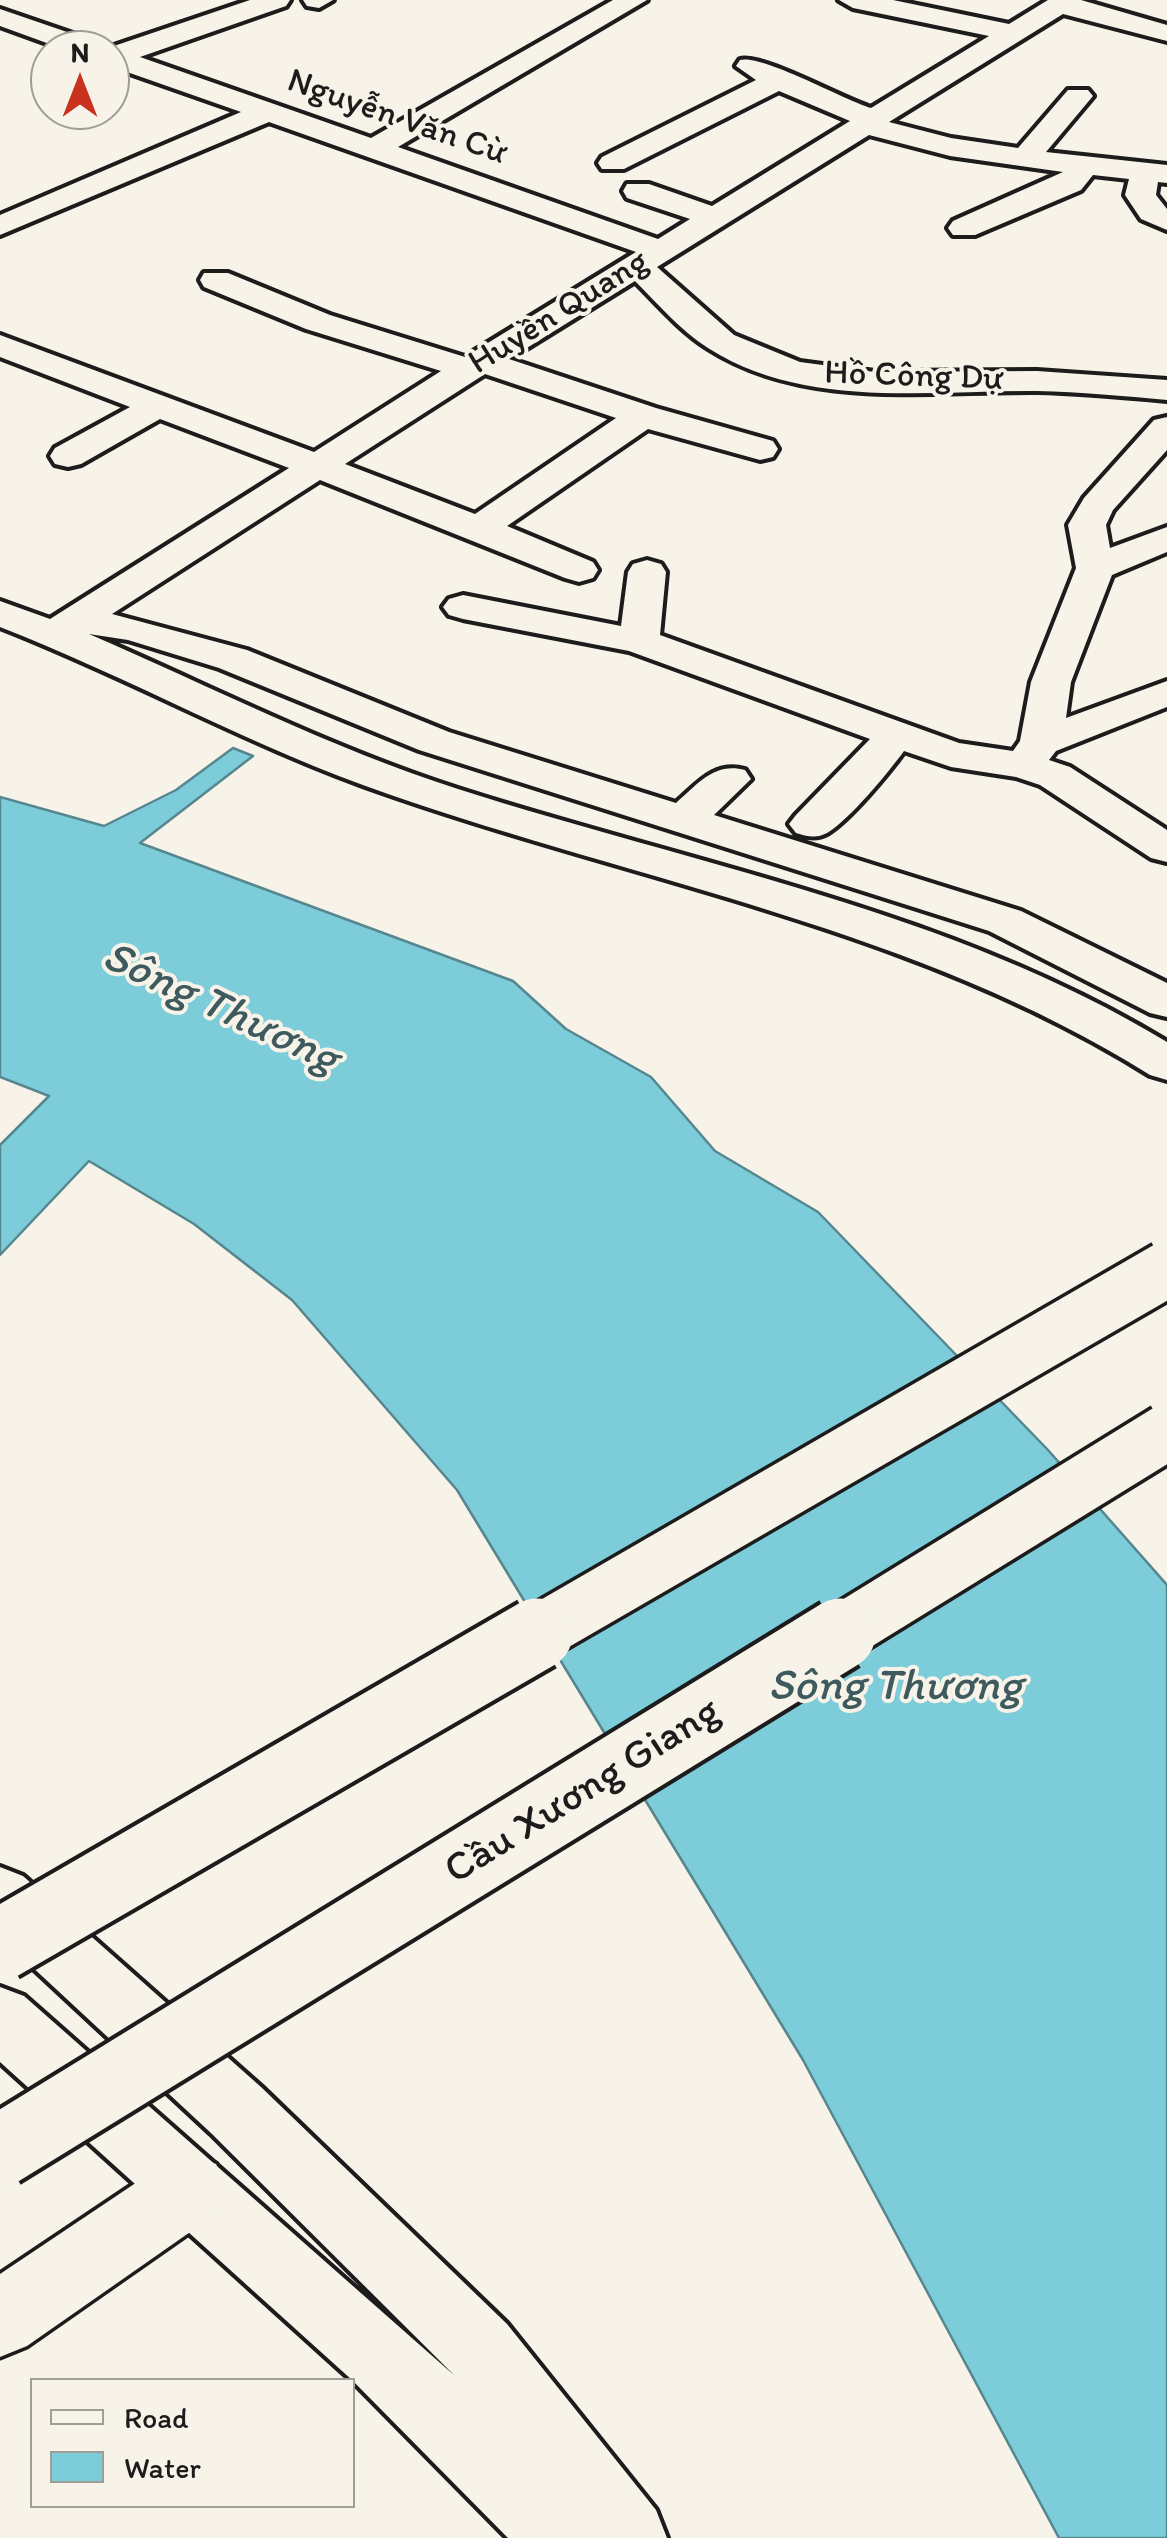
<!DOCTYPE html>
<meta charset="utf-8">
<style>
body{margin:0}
#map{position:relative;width:1167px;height:2538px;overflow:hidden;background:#f7f3e8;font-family:Itim,sans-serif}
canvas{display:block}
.legend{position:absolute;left:30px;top:2378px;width:325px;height:130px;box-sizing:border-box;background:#f7f3e8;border:2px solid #9f9d96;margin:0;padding:12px 18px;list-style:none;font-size:30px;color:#1c1c1c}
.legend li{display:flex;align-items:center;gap:20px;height:50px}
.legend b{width:50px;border:2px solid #9f9d96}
.north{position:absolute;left:30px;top:30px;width:100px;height:100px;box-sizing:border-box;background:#f7f3e8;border:2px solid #9f9d96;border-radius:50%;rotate:0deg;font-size:28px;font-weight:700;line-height:40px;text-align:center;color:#1c1c1c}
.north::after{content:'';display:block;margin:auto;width:35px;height:45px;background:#c8321e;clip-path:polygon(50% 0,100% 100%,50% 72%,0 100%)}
</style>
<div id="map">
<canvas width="1167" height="2538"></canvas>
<ul class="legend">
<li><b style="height:12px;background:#f7f3e8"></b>Road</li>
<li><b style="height:28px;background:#7dccda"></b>Water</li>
</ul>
<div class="north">N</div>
</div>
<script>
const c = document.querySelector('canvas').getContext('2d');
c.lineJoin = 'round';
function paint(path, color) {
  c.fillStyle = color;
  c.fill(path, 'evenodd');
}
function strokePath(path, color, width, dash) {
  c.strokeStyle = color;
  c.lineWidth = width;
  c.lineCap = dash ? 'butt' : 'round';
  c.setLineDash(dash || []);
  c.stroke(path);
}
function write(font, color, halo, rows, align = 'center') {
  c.font = font + ' Itim,sans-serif';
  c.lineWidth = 8;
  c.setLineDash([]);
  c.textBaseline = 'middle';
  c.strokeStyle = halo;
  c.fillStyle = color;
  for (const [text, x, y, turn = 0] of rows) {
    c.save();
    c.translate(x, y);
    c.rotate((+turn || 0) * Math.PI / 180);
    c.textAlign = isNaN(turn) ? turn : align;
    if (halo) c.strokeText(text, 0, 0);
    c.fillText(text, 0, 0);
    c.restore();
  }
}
const water = new Path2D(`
 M233 748 253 756 140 843 513 981 566 1029 651 1077 715 1151 818 1212 1048 1450 1167 1585V2538H1059L803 2060 457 1490 292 1300 194 1224 89 1161 0 1255V1145L49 1096 0 1077V797L104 826 176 790Z`);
paint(water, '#7dccda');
strokePath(water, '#56868e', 2.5);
const minor = new Path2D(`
 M250 0H290L286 6 140 57 371 138 613 0H647L398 147 658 239 690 219 627 198 623 191 627 184H649L712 206 850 121 779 91 624 169H602L598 163 602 157 756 80 736 66 740 60C762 54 842 99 871 108L989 36 853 8 839 0H893L1009 24 1048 0H1081L1167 25V41L1063 14 889 122 951 138 1018 148 1068 90H1088L1093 96 1046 152 1167 165V183L1158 182 1156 195 1167 209V230L1141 219 1125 195 1129 179 1093 175 1081 190 975 235H953L948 228 953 221 1063 172 950 156 869 135 657 267 734 335 800 362 875 372 1037 371 1167 380V400C1124 396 1081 392 1037 391 929 390 805 410 708 348 680 330 658 304 635 281L509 359 656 408 773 441 778 449 773 457 760 460 648 429 507 526 593 562 598 570 593 578 579 582 565 578 320 480 112 614 247 650 449 732 676 803C698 784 714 762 745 770L751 779 714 815 1021 911 1167 983V1017L1150 1013 989 931 419 750 219 668 128 640 89 634C212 687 330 748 458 789 695 865 952 911 1167 1042V1080L1150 1075C918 929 644 883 388 794 254 748 131 678 0 627V601L50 619 289 468 160 419 81 464 68 467 55 464 50 456 55 448 130 407 0 357V335L314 452 441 371 306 329 204 287 200 280 204 273H228L330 315 465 357 636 252 269 122 0 235V215L241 112 110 66V50H66L0 26V9L102 44 105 49ZM485 374 616 418 475 514 345 464Z
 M303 0H333L319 8 307 6Z
 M1167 417V450L1113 510 1106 525 1110 548 1167 527V552L1112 575 1071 682 1066 718 1167 681V707L1056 751 1049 760 1070 767 1167 830V862L1151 858 1040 785 1016 777 951 767 904 751C888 773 849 820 827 833 816 839 806 836 796 833L789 824 796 815 870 739 629 651 463 619 449 615 443 607 449 599 463 595 621 626 628 572 633 564 647 560 661 564 666 572 660 635 959 743 1013 751 1020 741 1031 682 1076 568 1068 525 1084 498 1154 420Z
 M0 1867 23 1876 261 2087 507 2324 656 2510 667 2538H508L352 2380 0 2062V1987L24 1996 455 2376 211 2133 0 1937Z`);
const major = new Path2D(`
 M190 2154 216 2164 227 2189 216 2214 27 2346 0 2357V2274L164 2164Z`);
strokePath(minor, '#1c1c1c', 8);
strokePath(major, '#1c1c1c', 7);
paint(minor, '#f7f3e8');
paint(major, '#f7f3e8');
const highwayBridgeFar1 = new Path2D(`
 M533 1636 1167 1269
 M836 1636 1167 1432`);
const highwayBridge = new Path2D(`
 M0 1945 537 1634
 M0 2151 840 1634`);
strokePath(highwayBridgeFar1, '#1c1c1c', 62, []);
strokePath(highwayBridge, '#1c1c1c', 79, []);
strokePath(highwayBridgeFar1, '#f7f3e8', 55);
strokePath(highwayBridge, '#f7f3e8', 71);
write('35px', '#1c1c1c', '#f7f3e8', [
 ["Nguyễn Văn Cừ",397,118,19],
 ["Huyền Quang",559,313,-32],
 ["Hồ Công Dự",914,377,2]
]);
write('42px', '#1c1c1c', '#f7f3e8', [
 ["Cầu Xương Giang",583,1792,-32]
]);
write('italic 45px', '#3e5a5e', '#f7f3e8', [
 ["Sông Thương",220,1009,25],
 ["Sông Thương",895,1688]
]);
</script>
